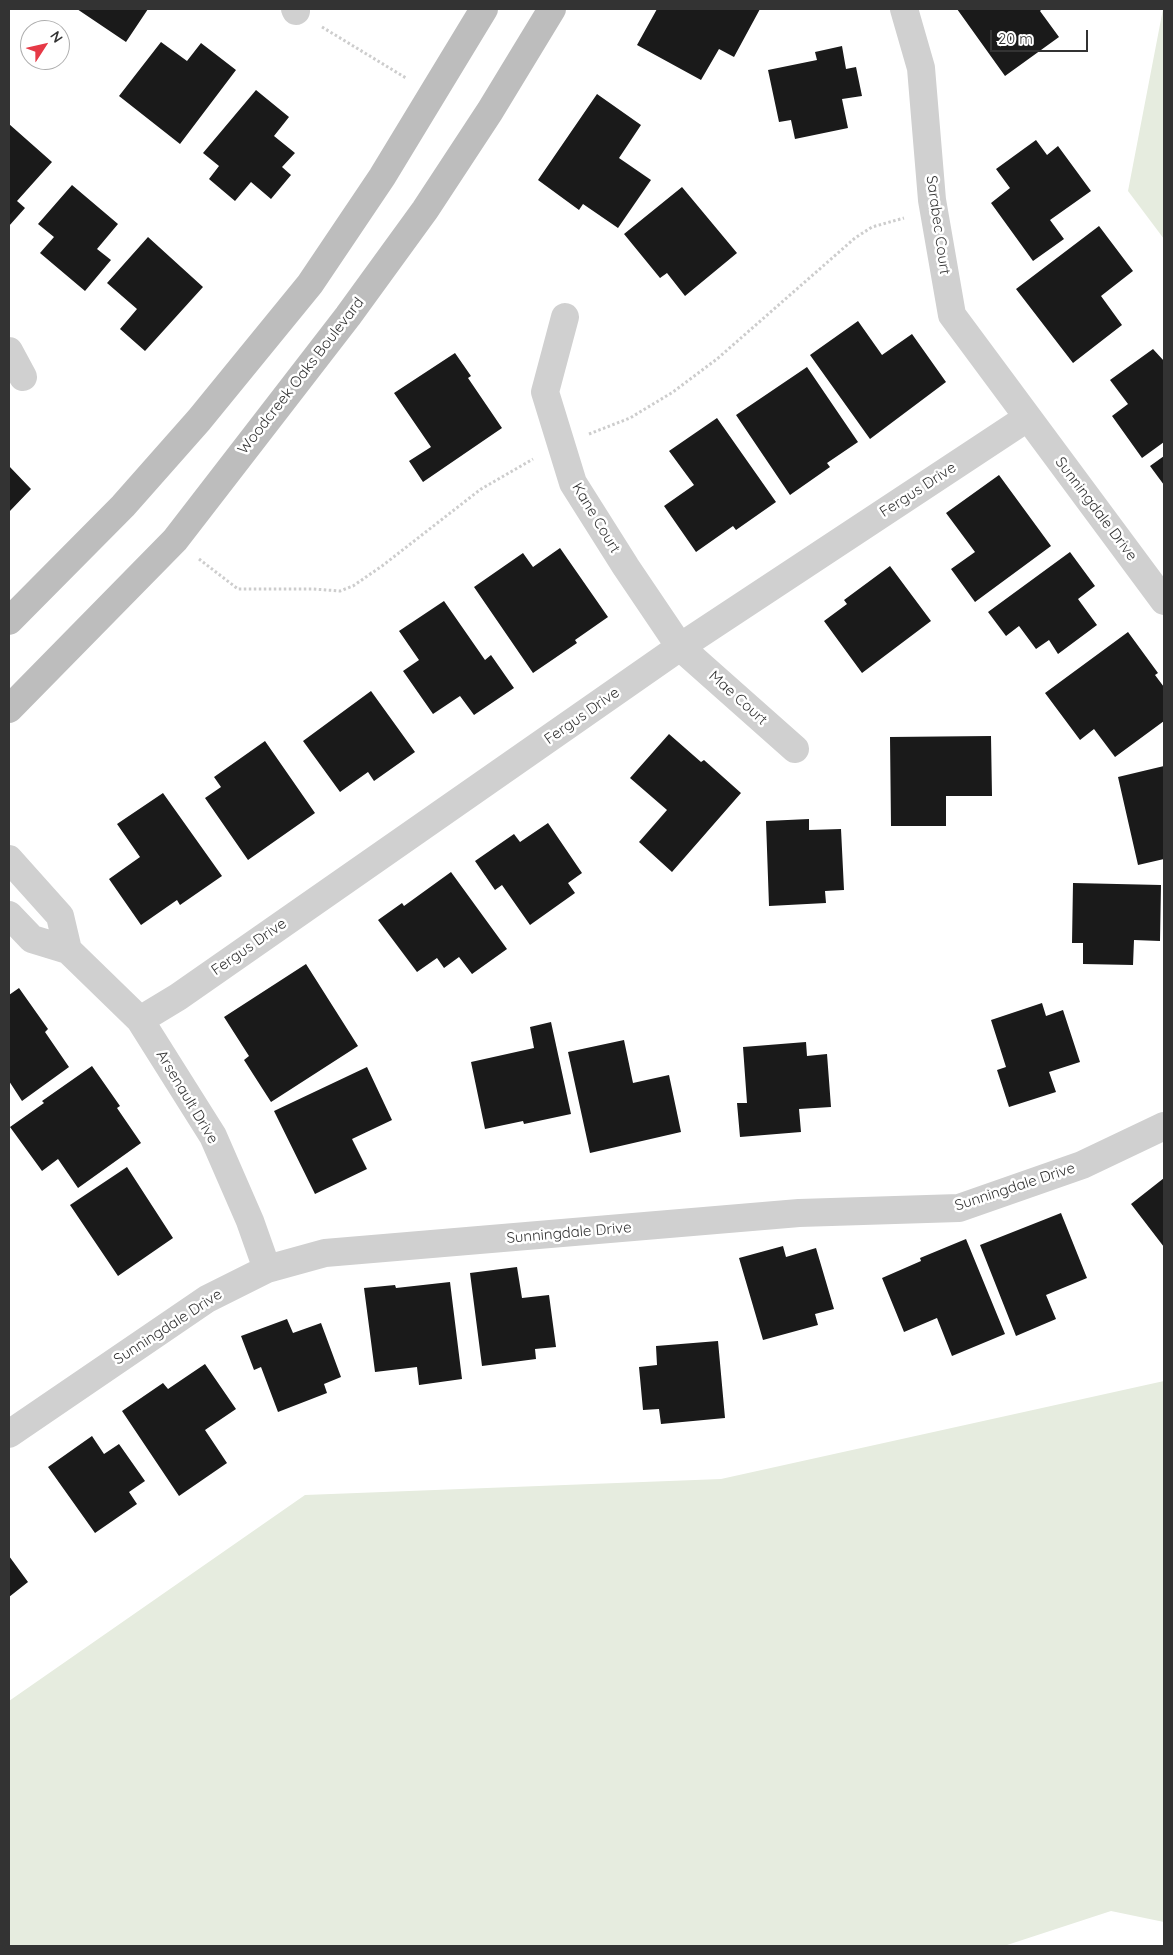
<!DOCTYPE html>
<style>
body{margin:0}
#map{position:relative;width:1173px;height:1955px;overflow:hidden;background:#fff;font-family:Quicksand,sans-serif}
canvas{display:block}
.frame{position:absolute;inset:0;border:10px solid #333;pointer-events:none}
.north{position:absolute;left:20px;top:20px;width:50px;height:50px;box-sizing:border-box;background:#fff;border:1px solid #adadad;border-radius:50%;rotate:55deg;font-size:14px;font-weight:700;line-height:20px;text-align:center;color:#333}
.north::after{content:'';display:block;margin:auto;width:18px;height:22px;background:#e63946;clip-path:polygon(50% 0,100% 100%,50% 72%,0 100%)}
.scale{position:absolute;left:990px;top:30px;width:98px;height:22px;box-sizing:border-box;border:2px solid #333;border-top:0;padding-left:6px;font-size:15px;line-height:18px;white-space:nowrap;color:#333;-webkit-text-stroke:4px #fff;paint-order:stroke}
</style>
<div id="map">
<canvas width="1173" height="1955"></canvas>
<div class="frame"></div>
<div class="north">N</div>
<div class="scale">20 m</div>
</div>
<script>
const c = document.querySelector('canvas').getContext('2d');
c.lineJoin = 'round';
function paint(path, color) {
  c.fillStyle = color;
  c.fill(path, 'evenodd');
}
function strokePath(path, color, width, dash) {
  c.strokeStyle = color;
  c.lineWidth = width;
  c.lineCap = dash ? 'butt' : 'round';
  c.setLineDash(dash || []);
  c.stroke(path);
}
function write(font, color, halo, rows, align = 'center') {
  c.font = font + ' Quicksand,sans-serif';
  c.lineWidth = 5;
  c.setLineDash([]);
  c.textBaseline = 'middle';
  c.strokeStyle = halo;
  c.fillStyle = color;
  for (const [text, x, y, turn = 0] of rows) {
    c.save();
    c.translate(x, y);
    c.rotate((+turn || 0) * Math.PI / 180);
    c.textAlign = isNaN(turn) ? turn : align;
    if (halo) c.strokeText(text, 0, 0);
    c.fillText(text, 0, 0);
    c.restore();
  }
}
paint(new Path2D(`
 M1163 9H1164V239L1128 191Z
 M1164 1381V1922L1111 1911 1004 1946H9V1701L305 1495 721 1479Z`), '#e6ecdf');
paint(new Path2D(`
 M77 9H148L126 42Z
 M657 9H760L734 57 719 49 701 80 637 45Z
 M957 9H1042L1040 11 1059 37 1005 76Z
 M161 42 187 61 201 43 236 70 180 144 119 96Z
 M842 46 846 69 856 67 862 96 842 99 848 128 795 139 791 120 779 122 768 70 817 60 815 52Z
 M256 90 289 117 274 136 295 153 282 167 291 175 271 199 251 182 235 201 209 179 219 166 203 153Z
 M597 94 641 125 619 158 651 180 618 228 583 204 579 210 538 180Z
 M9 124 52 162 17 201 25 208 9 226Z
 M1036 140 1047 155 1058 146 1091 191 1050 220 1064 239 1033 261 991 203 1010 188 996 169Z
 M72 185 118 224 97 249 111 260 85 291 40 253 54 237 38 224Z
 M682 187 737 253 685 296 667 273 660 278 624 234Z
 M1099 226 1133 271 1101 296 1122 325 1073 363 1016 289Z
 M148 237 203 287 145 351 120 329 137 309 107 283Z
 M858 321 882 355 912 334 946 382 870 439 810 355Z
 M1153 349 1164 361V442L1142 458 1112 416 1128 404 1110 380Z
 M455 353 471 376 468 378 502 428 423 482 409 461 431 447 394 393Z
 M807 367 858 442 827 463 830 467 790 495 736 415Z
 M717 418 776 502 736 530 733 526 696 552 664 506 694 485 669 451Z
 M1164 456V485L1150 466Z
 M9 466 31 489 9 512Z
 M999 475 1051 546 975 602 951 569 975 552 946 513Z
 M560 548 608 617 575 640 577 643 533 673 474 587 523 553 533 567Z
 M1070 552 1095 586 1078 599 1097 625 1058 654 1049 640 1036 649 1019 626 1006 636 988 612Z
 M890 566 931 621 862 673 824 621 847 604 844 600Z
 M444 601 485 660 491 655 514 688 474 715 460 696 433 714 403 671 419 660 399 631Z
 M1128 632 1158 673 1155 675 1164 687V721L1115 757 1094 729 1080 740 1045 693Z
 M371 691 415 752 374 781 368 772 340 792 303 741Z
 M669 734 701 762 704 760 741 793 672 872 639 842 667 810 630 778Z
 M991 736 992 796H946V826H891L890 737Z
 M265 741 315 813 248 860 205 798 221 787 214 777Z
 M1164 766V859L1138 865 1118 777Z
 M163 793 222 876 180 905 177 900 141 925 109 879 140 857 117 824Z
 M809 819V830L841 829 844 890 825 891 826 903 769 906 766 821Z
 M548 823 582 873 568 883 575 893 530 925 502 885 495 890 475 861 514 834 520 842Z
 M451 872 507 949 472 974 459 957 444 968 437 958 417 972 378 920 402 903 404 906Z
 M1073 883 1161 885 1160 941 1134 940 1133 965 1083 964V943H1072Z
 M306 964 358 1046 271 1102 244 1060 249 1056 224 1017Z
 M19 988 48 1029 45 1032 69 1067 22 1101 9 1081V995Z
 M1042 1003 1046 1016 1063 1010 1080 1062 1049 1072 1056 1092 1009 1107 997 1070 1006 1067 991 1020Z
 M551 1022 571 1114 524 1124 523 1121 485 1129 471 1062 534 1048 530 1027Z
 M624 1040 633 1083 669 1075 681 1132 590 1153 568 1052Z
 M806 1042 807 1056 827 1054 831 1107 799 1109 801 1132 740 1137 737 1103H747L743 1047Z
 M92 1066 120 1106 117 1108 141 1143 78 1188 58 1159 42 1171 10 1127 44 1103 42 1101Z
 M367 1067 392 1120 352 1139 367 1169 315 1194 274 1111Z
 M127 1167 173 1238 118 1276 70 1205Z
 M1164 1178V1247L1131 1204Z
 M1061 1213 1087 1278 1046 1295 1056 1319 1016 1336 980 1245Z
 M966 1239 1005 1334 952 1356 937 1318 904 1332 882 1278 921 1261 920 1258Z
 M783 1246 786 1257 816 1248 834 1309 815 1314 818 1325 763 1340 739 1258Z
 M517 1267 522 1298 549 1295 556 1347 535 1349 536 1359 482 1366 470 1273Z
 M450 1282 462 1379 419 1385 417 1367 375 1372 364 1288 395 1285 396 1288Z
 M287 1319 293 1333 321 1323 341 1377 324 1384 327 1393 278 1412 261 1367 254 1370 241 1336Z
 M718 1341 725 1418 661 1424 659 1409 643 1410 639 1367 657 1365 656 1346Z
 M205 1364 236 1409 205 1430 227 1463 179 1496 122 1411 163 1383 168 1389Z
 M92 1436 104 1454 119 1444 145 1481 129 1492 137 1504 95 1533 48 1467Z
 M9 1556 28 1582 9 1597Z`), '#1a1a1a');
strokePath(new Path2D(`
 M322 27 406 78
 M589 434 630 418 673 392 717 359 855 238 872 227 904 218
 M199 559 238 589H313L340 591 353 586 382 566 481 489 533 459`), '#cdcdcd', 3, [2.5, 2.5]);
strokePath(new Path2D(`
 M295 9 296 11
 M904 9 921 68 932 200 952 315 1164 601
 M565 317 545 392 573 483 626 567 680 647 795 749
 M9 351 23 377
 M9 859 60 916 68 950
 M9 915 32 939 68 950 140 1020 213 1136 250 1221 267 1269
 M140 1020 178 997 680 647 1027 418
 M9 1434 207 1299 267 1269 325 1253 799 1213 959 1208 1082 1165 1164 1126`), '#d0d0d0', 28);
strokePath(new Path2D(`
 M9 621 123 506 199 420 310 284 382 177 484 9
 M9 709 175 540 348 316 425 210 490 111 552 9`), '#bdbdbd', 28);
write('15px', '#333', '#fff', [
 ["Sarabec Court",938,225,82],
 ["Woodcreek Oaks Boulevard",301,376,-52],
 ["Fergus Drive",918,490,-33],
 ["Sunningdale Drive",1096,509,53],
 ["Kane Court",596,518,59],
 ["Mae Court",738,698,42],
 ["Fergus Drive",582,716,-35],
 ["Fergus Drive",249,947,-35],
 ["Arsenault Drive",187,1097,59],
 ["Sunningdale Drive",1015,1187,-18],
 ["Sunningdale Drive",569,1233,-5],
 ["Sunningdale Drive",168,1327,-33]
]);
</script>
